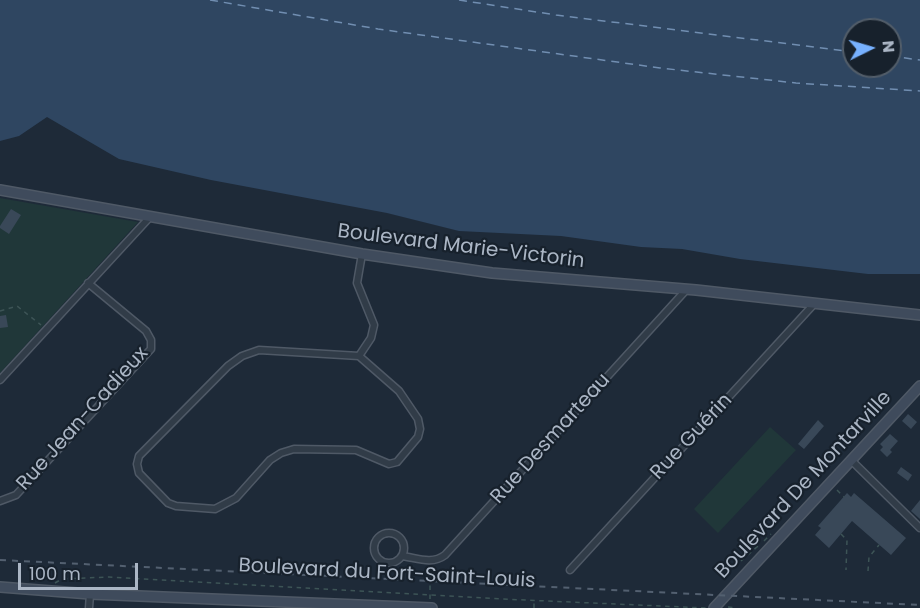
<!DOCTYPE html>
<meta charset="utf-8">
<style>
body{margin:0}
#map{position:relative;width:920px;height:608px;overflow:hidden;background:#1e2a38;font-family:Poppins,sans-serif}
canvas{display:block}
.north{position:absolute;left:842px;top:18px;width:60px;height:60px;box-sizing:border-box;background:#17212c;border:2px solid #525d69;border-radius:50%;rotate:85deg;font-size:16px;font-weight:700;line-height:24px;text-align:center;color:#abb6c5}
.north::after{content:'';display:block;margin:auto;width:21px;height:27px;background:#77b1ff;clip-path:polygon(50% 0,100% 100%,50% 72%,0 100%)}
.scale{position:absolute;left:18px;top:563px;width:120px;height:27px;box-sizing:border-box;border:3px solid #abb6c5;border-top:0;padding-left:8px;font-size:18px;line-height:21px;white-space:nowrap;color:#abb6c5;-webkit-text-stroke:4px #17212c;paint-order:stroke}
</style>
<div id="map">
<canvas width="920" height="608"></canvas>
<div class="north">N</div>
<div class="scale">100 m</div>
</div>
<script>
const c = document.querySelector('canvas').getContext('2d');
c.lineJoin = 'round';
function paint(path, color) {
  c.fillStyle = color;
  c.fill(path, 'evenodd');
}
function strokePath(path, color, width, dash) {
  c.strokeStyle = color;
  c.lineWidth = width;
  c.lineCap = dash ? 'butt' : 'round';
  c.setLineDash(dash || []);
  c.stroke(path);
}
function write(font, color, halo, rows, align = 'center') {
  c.font = font + ' Poppins,sans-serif';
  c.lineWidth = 4.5;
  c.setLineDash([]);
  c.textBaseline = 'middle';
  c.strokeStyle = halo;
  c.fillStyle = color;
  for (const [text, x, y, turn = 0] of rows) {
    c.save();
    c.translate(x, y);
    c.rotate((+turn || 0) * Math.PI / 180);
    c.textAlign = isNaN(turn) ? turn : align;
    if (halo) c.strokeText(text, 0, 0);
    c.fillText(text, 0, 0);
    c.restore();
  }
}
paint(new Path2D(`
 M0 198 138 222 0 373Z
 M770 427 796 450 718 533 694 509Z`), '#203739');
paint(new Path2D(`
 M0 0H920V274H868L740 259 682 249 641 247 561 236 459 231 387 213 211 180 119 159 47 117 19 136 0 141ZM854 30H890V66H854Z`), '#2f4661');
strokePath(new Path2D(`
 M210 0 378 29 660 68 796 83 920 91
 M459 0 556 15 854 52
 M890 56 920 60`), '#718eb1', 1.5, [8, 6]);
paint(new Path2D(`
 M11 209 21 215 9 234 0 228V226Z
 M6 315 8 327 0 328V316Z
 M908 414 917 422 911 429 902 421Z
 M818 420 824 426 804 449 798 444Z
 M890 434 898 441 890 450 892 452 887 457 880 450 883 447 880 444Z
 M901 467 912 475 908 481 897 473Z
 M847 493 851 497 854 493 906 538 891 555 852 521 829 548 815 535 821 528 818 526Z
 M920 500V519L911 511Z`), '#394858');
const street = new Path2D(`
 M259 350 359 356 399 391 418 419 420 429 418 437 397 462 389 464 356 450 294 449 281 453 270 460 236 498 215 509 176 506 168 503 139 473 137 464 139 456 228 366 242 356Z
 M359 356 371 338 374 325 357 283 362 254
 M0 380 149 218
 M851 460 920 528
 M0 501 16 495 151 349V340L146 331 88 283
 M374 548a15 15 0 1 1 30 0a15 15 0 1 1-30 0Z
 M402 556C417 558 432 565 445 555L687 289
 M570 570 814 304
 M89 608 90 594`);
const secondary = new Path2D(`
 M0 190 362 254 492 273 696 290 920 315
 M0 587 90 594 432 608
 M714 608 920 386`);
strokePath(street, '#4f5966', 9);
strokePath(secondary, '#4f5966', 12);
strokePath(new Path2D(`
 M0 311 17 306 41 325
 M837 490 844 497
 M841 534 847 540 846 570
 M764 541 771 534
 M741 561 758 546
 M868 571 869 557 879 545
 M55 583 62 579 109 577 502 599 706 608
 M430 599V581L436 566
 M728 607 737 608
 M534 608V600`), '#3d5456', 1.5, [4.5, 4.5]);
strokePath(street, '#313c48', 6);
strokePath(secondary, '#3f4b5c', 9);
strokePath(new Path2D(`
 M0 560 920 605`), '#536070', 2, [6, 6]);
write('20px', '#abb6c5', '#17212c', [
 ["Boulevard Marie-Victorin",461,247,7],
 ["Rue Jean-Cadieux",83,419,-48],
 ["Rue Guérin",692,437,-47],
 ["Rue Desmarteau",551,439,-48],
 ["Boulevard De Montarville",804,485,-47],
 ["Boulevard du Fort-Saint-Louis",387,574,3]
]);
</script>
